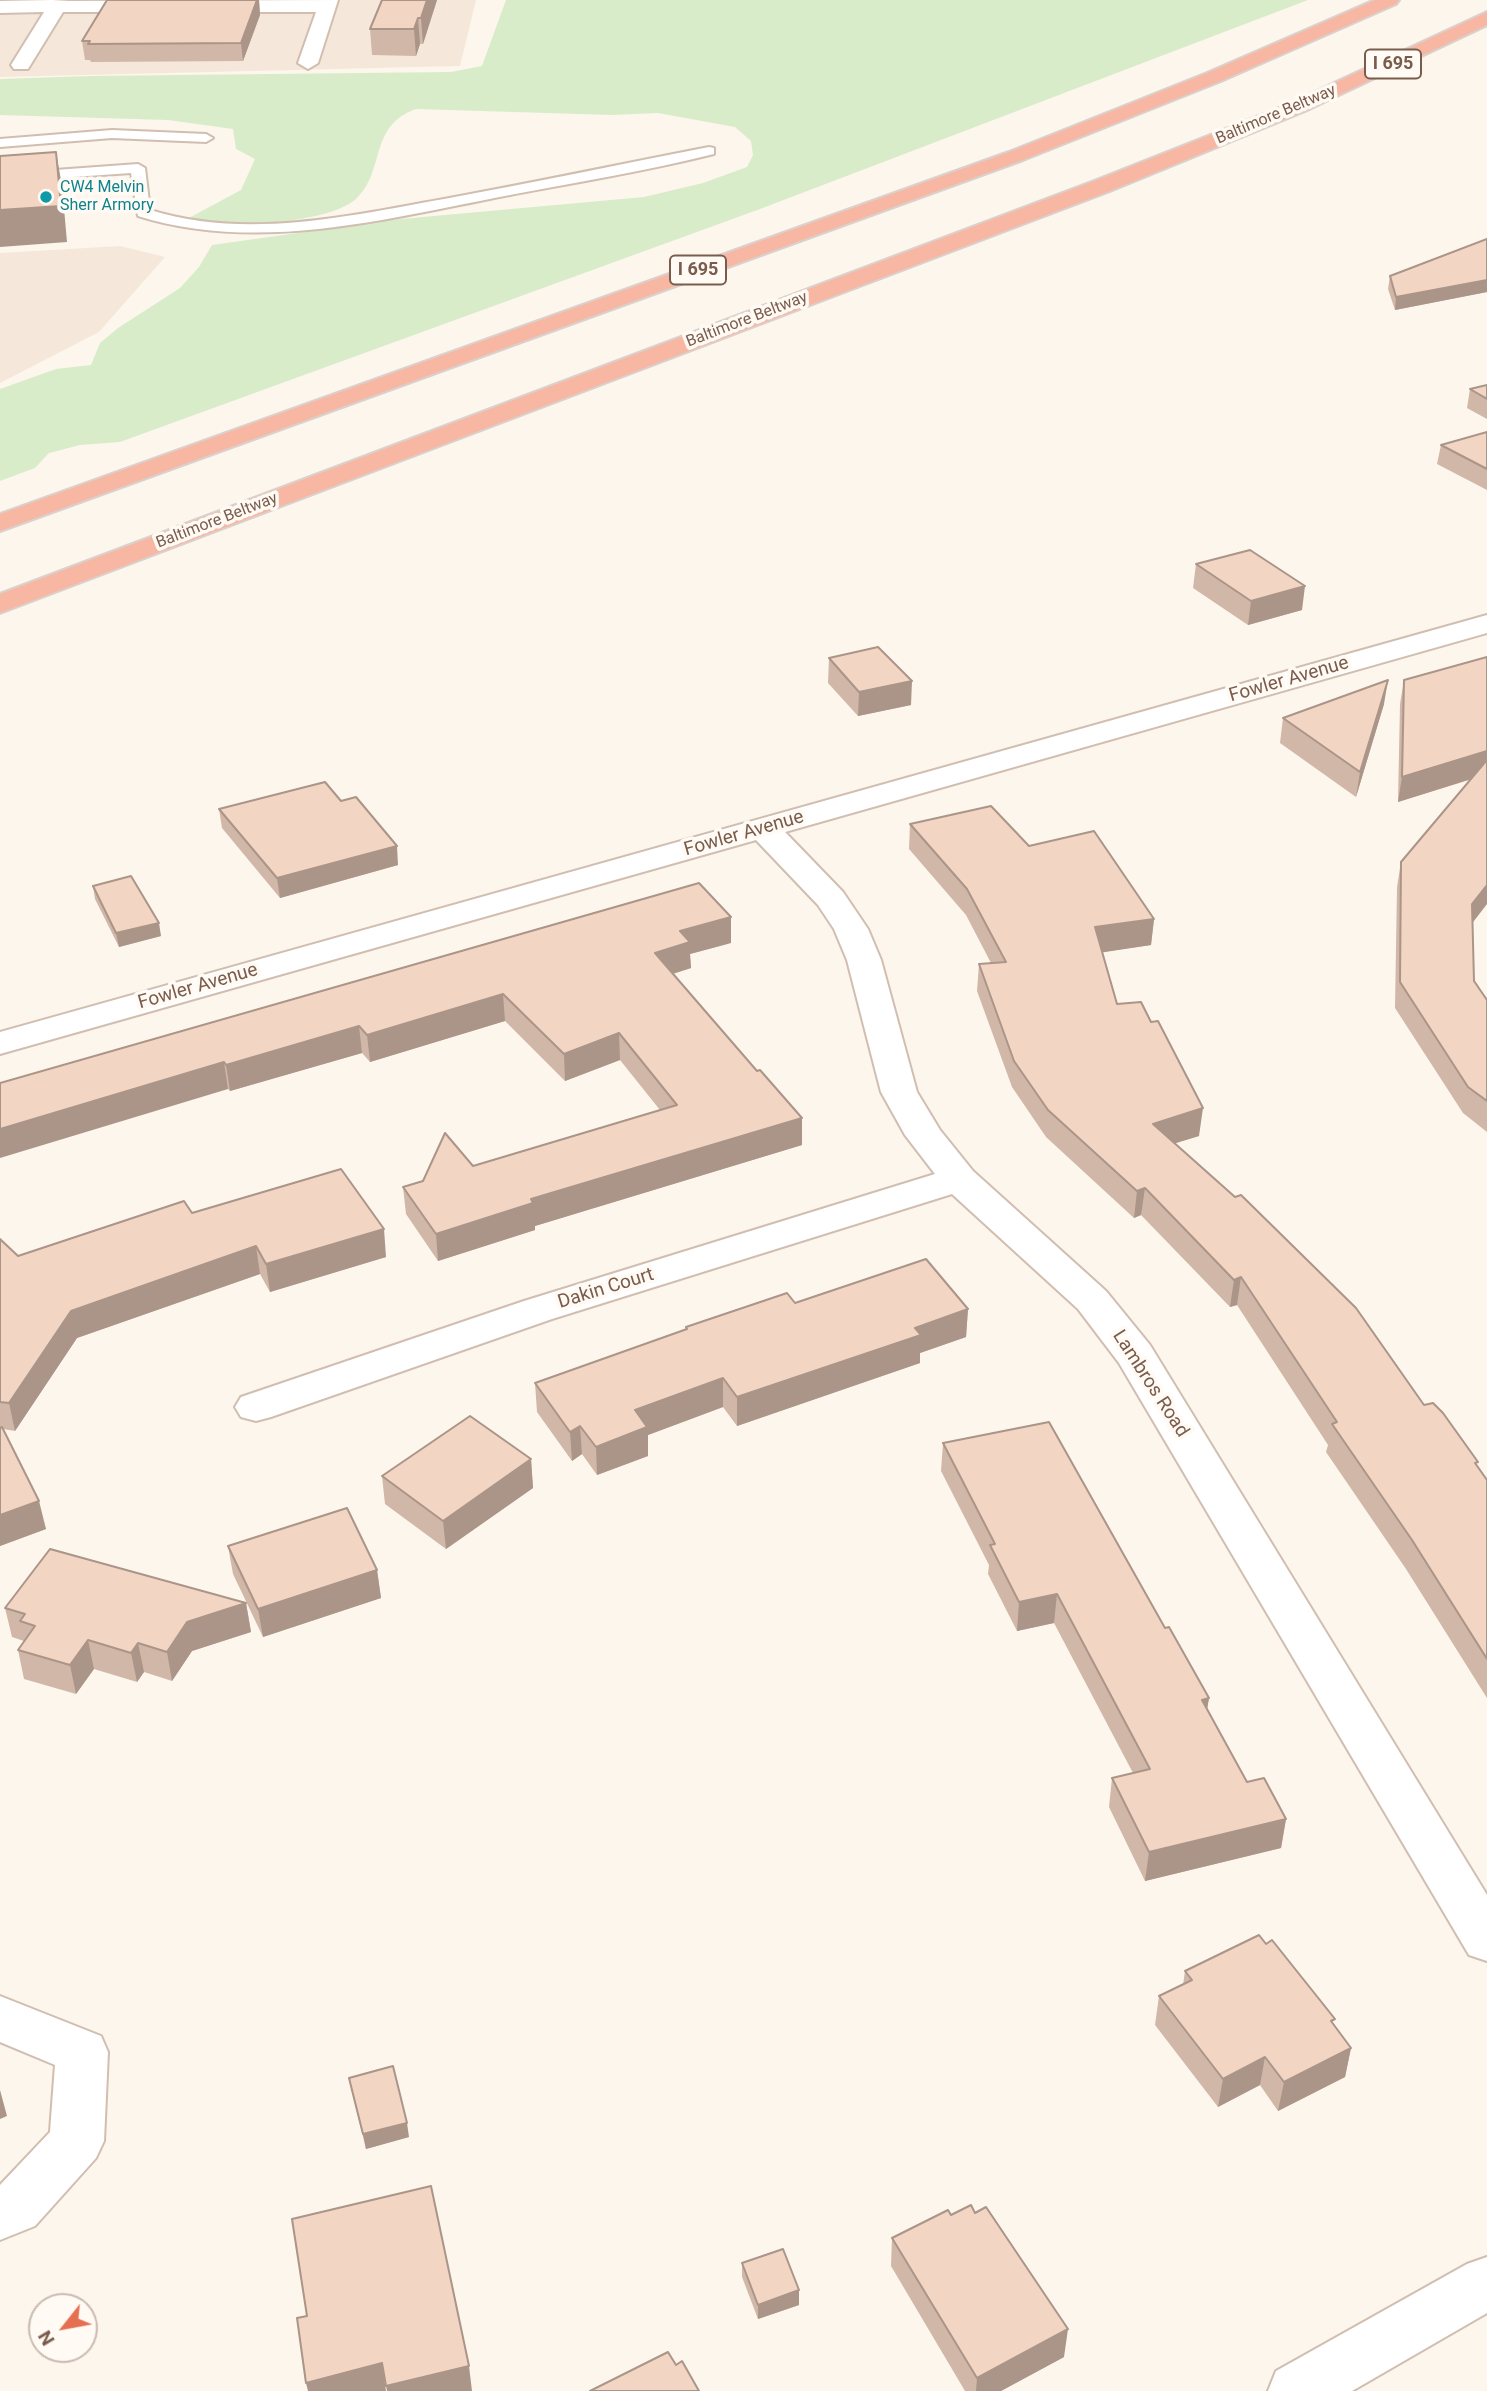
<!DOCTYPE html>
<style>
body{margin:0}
#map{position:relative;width:1487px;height:2391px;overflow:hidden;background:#fdf6ec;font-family:Roboto,sans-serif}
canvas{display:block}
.north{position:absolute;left:28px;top:2293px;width:70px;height:70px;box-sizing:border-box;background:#fffaf3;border:2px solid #cabbb1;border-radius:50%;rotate:239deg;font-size:19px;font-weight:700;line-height:28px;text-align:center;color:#7a5c4d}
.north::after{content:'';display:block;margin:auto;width:24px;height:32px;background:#e76f51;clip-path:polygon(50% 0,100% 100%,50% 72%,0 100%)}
</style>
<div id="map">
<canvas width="1487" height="2391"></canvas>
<div class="north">N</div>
</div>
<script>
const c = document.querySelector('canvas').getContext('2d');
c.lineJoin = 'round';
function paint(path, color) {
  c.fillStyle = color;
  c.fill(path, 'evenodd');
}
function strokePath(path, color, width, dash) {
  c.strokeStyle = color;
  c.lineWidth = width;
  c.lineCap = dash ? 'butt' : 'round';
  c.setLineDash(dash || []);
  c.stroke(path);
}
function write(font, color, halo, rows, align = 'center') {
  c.font = font + ' Roboto,sans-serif';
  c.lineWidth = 7;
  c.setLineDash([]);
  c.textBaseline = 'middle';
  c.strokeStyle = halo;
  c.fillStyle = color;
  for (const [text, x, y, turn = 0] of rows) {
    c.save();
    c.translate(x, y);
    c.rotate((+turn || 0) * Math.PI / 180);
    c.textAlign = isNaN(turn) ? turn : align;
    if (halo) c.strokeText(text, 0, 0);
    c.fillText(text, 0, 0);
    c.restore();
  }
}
paint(new Path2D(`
 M0 0H476L460 66 0 77Z
 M120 246 165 257 99 332 0 383V253Z`), '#f5e8da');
paint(new Path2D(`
 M506 0H1308L760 209 120 442 80 445 49 453 35 468 0 481V389L56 369 91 365 100 343 118 328 180 288 199 267 212 245 390 220 644 197 703 183 747 167 753 155 751 141 735 127 658 113 612 115 416 109C368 126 386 171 356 199 326 225 225 228 187 219L241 190 255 159 236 149 233 129 168 120 0 115V79L90 76 451 72 482 66Z`), '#d8ecc9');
const lane = new Path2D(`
 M112 130 206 134 213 138 206 142 112 138 0 147V139Z
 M709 147 714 148V154C647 171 578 182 510 195 389 218 259 254 138 216L131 173 0 182V174L138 164 145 168 150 210C246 240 348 216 444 199 532 183 621 164 709 147Z`);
const street = new Path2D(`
 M52 0 69 1 338 0 318 63 308 69 298 63 316 12H63L28 69H14L11 65 44 12 0 13V1Z
 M1487 615V633L785 832 843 892 868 929 881 960 917 1092 940 1130 973 1171 1106 1291 1150 1345 1487 1895V1961L1469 1955 1119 1363 1078 1309 952 1194 552 1319 271 1417 256 1421 241 1417 235 1407 241 1397 524 1301 935 1174 905 1135 881 1092 847 960 834 929 818 905 756 840 0 1054V1032Z
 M0 1996 101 2036 108 2052 104 2141 96 2158 35 2226 0 2240V2185L50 2132 55 2065 0 2042Z
 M1487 2257V2313L1352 2391H1268L1276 2371 1467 2264Z`);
const highway = new Path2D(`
 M1375 0H1399L1396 4 1221 81 1023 160 0 531V514L1009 152 1207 73Z
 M1487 12V25L1305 111 1110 191 0 613V594L1094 181 1291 103Z`);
strokePath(lane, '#d1beb0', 4);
strokePath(street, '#d1beb0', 4);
strokePath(highway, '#dad1cd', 4);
paint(lane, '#fff');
paint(street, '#fff');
paint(highway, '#f7b7a3');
paint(new Path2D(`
 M107 0H259L260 15 243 61 91 62 90 60H85L82 41Z
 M437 0 423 44H420L416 56 372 55 370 29Z
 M1487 239V292L1395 310 1388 289 1390 276Z
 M1487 385V419L1467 408 1470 389Z
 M1487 432V490L1437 464 1441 445Z
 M1196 564 1302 610 1248 625 1193 588Z
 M1487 657 1473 923 1474 981 1487 1000V1132L1463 1113 1395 1008 1397 887 1401 862 1472 779 1398 802 1400 704 1404 680Z
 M829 658 911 705 858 716 828 683Z
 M1384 704 1356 797 1280 743 1283 718Z
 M219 809 398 865 280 898 222 828Z
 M910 824 1029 846 1154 919 1151 945 1102 952 1117 1004 1199 1136 1175 1143 1424 1405 1477 1467 1487 1480V1698L1406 1569 1326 1452 1328 1445 1237 1305 1230 1307 1141 1215 1134 1218 1046 1137 1012 1087 977 991 979 964 991 963 966 915 909 849Z
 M93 886 161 936 119 947 95 899Z
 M731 943 690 954 691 968 673 974 757 1071 802 1118V1145L535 1226V1230L438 1261 406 1214 403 1187 660 1110 620 1060 565 1081 505 1021 370 1062 362 1053 230 1091 228 1089 0 1083Z
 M192 1213 386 1257 270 1292 260 1274 77 1338 15 1431 3 1429 46 1529 0 1546V1239L18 1256Z
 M795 1303 968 1309 966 1337 920 1353V1363L737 1426 723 1407 648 1435V1456L597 1475 582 1454 572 1461 537 1412 535 1383 686 1329V1327Z
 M943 1443 1165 1628 1209 1698 1207 1709 1247 1782 1286 1819 1281 1848 1145 1881 1109 1807 1112 1778 1133 1773 1054 1623 1017 1631 988 1574 989 1565 941 1471Z
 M531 1459 533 1488 446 1549 385 1504 382 1476Z
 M228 1546 377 1570 381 1598 263 1637 233 1574Z
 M246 1603 251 1632 192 1651 172 1681 144 1672 137 1682 94 1669 76 1694 24 1679 18 1650 24 1641 12 1637 5 1608Z
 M1185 1971 1334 2026 1351 2048 1345 2077 1278 2111 1260 2085 1218 2107 1155 2025 1159 1996 1183 1985Z
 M349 2078 409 2137 366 2149 352 2092Z
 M975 2213 1064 2357 1001 2391H965L891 2266 892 2238 951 2215Z
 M742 2263 799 2305 758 2319 742 2277Z`), '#d1b7a8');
paint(new Path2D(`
 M257 0H259L260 15 243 61 241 43Z
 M427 0H437L423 44 421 18Z
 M418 18 420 44 416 56 414 29Z
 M56 152 62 186 67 242 0 247V210Z
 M1487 280V292L1395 310 1396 297Z
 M1305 586 1302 610 1248 625 1251 601Z
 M1388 680 1384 704 1356 797 1360 772Z
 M912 681 911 705 858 716 859 692Z
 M1487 751V774L1398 802 1402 777Z
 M397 846 398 865 280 898 277 878Z
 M1487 885V904L1467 930 1472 904Z
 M731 917V943L690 954 691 968 656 979 655 953 680 931Z
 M1154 919 1151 945 1092 954 1095 927Z
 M159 923 161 936 119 947 116 933Z
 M503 994 505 1021 370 1062 367 1035Z
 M359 1026 362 1053 230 1091 226 1065Z
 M619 1033 620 1060 565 1081 564 1054Z
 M224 1062 228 1089 0 1158V1129Z
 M1203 1108 1199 1136 1150 1151 1153 1124Z
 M802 1118V1145L535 1226V1230L438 1261 436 1234 531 1199Z
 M1145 1188 1141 1215 1134 1218 1137 1191Z
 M384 1229 386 1257 270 1292 266 1264Z
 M256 1246 260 1274 77 1338 15 1431 9 1403 71 1311Z
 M1241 1277 1237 1305 1230 1307 1234 1280Z
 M968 1309 966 1337 920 1353V1363L737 1426V1397L915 1328Z
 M723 1378V1407L648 1435V1456L597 1475 596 1447 635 1410Z
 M580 1426 582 1454 572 1461 570 1432Z
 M531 1459 533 1488 446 1549 443 1521Z
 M39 1501 46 1529 0 1546V1515Z
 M377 1570 381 1598 263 1637 258 1609Z
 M1057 1594 1054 1623 1017 1631 1019 1602Z
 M246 1603 251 1632 192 1651 172 1681 167 1652 187 1622Z
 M88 1640 94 1669 76 1694 70 1665Z
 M138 1643 144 1672 137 1682 131 1653Z
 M1209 1698 1204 1727 1202 1700Z
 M1286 1819 1281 1848 1145 1881 1149 1852Z
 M1351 2048 1345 2077 1278 2111 1284 2082Z
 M1265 2057 1260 2085 1218 2107 1223 2079Z
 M0 2090 7 2116 0 2119Z
 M407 2123 409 2137 366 2149 363 2134Z
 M799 2290V2305L758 2319V2305Z
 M1068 2329 1064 2357 1001 2391H976L977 2378Z
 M382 2363 386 2391H308L306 2383Z
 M469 2366 472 2391H387L386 2386Z`), '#aa9588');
const building = new Path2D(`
 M107 0H257L241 43 88 44 90 41H82Z
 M382 0H427L421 18H418L414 29H370Z
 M56 152 61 206 0 210V156Z
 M1487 239V280L1396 297 1390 276Z
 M1487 385V399L1470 389Z
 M1487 432V469L1441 445Z
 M1250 550 1305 586 1251 601 1196 564Z
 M878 647 912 681 859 692 829 658Z
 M1487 657V751L1402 777 1404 680Z
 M1388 680 1360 772 1283 718Z
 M1487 760V885L1472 904 1474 981 1487 1000V1101L1468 1087 1400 982 1401 862Z
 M325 782 341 801 356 797 397 846 277 878 219 809Z
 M991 806 1029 846 1094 831 1154 919 1095 927 1117 1004 1141 1002 1151 1022 1158 1021 1203 1108 1153 1124 1235 1197 1241 1195 1356 1308 1424 1405 1433 1403 1443 1413 1478 1462 1475 1463 1487 1480V1659L1412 1540 1332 1424 1337 1422 1241 1277 1234 1280 1145 1188 1137 1191 1048 1110 1014 1061 979 964 1006 962 967 889 910 824Z
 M131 876 159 923 116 933 93 886Z
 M699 883 731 917 680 931 690 942 655 953 757 1071 760 1070 802 1118 531 1199 533 1203 436 1234 403 1187 423 1181 445 1133 473 1166 677 1105 619 1033 564 1054 503 994 367 1035 359 1026 226 1065 224 1062 0 1129V1083Z
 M341 1169 384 1229 266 1264 256 1246 71 1311 9 1403 0 1402V1239L18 1256 184 1201 192 1213Z
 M926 1259 968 1309 915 1328 921 1335 737 1397 723 1378 635 1410 647 1427 596 1447 580 1426 570 1432 535 1383 687 1329 686 1327 787 1293 795 1303Z
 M470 1416 531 1459 443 1521 382 1476Z
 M1049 1422 1165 1628 1169 1627 1209 1698 1202 1700 1247 1782 1264 1778 1286 1819 1149 1852 1112 1778 1150 1769 1057 1594 1019 1602 990 1545 995 1544 943 1443Z
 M2 1427 39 1501 0 1515V1428Z
 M347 1508 377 1570 258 1609 228 1546Z
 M50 1549 246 1603 187 1622 167 1652 138 1643 131 1653 88 1640 70 1665 18 1650 35 1626 20 1621 25 1614 5 1608Z
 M1259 1935 1266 1944 1272 1940 1335 2019 1331 2021 1351 2048 1284 2082 1265 2057 1223 2079 1159 1996 1192 1980 1185 1971Z
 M393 2066 407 2123 363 2134 349 2078Z
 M431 2186 469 2366 386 2386 382 2363 306 2383 297 2318 307 2316 292 2219Z
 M971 2205 975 2213 986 2207 1068 2329 977 2378 892 2238 948 2210 951 2215Z
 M783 2249 799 2290 758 2305 742 2263Z
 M668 2352 676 2365 682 2361 699 2391H590Z`);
paint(building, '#f3d5c3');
strokePath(building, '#aa9588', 2);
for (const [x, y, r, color] of [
 [46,197,7,"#0f9aa8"]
]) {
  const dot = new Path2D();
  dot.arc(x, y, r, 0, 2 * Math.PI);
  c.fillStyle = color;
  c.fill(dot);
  strokePath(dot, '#fffaf3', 2.5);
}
write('16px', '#7a5c4d', '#fffaf3', [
 ["Baltimore Beltway",1276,115,-23],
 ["Baltimore Beltway",747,320,-21],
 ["Baltimore Beltway",217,521,-21]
]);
write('16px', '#0d838f', '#fffaf3', [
 ["CW4 Melvin",60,188],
 ["Sherr Armory",60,206]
], 'left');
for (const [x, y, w] of [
 [1393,64,56],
 [698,270,56]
]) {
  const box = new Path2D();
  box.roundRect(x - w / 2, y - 14.5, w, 29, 5);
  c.fillStyle = '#fffaf3';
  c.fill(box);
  strokePath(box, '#7a5c4d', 2);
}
write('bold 18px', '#7a5c4d', null, [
 ["I 695",1393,64],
 ["I 695",698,270]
]);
write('19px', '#7a5c4d', '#fffaf3', [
 ["Fowler Avenue",1289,680,-16],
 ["Fowler Avenue",744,834,-16],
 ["Fowler Avenue",198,987,-16],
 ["Dakin Court",606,1289,-17],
 ["Lambros Road",1150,1384,57]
]);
</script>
